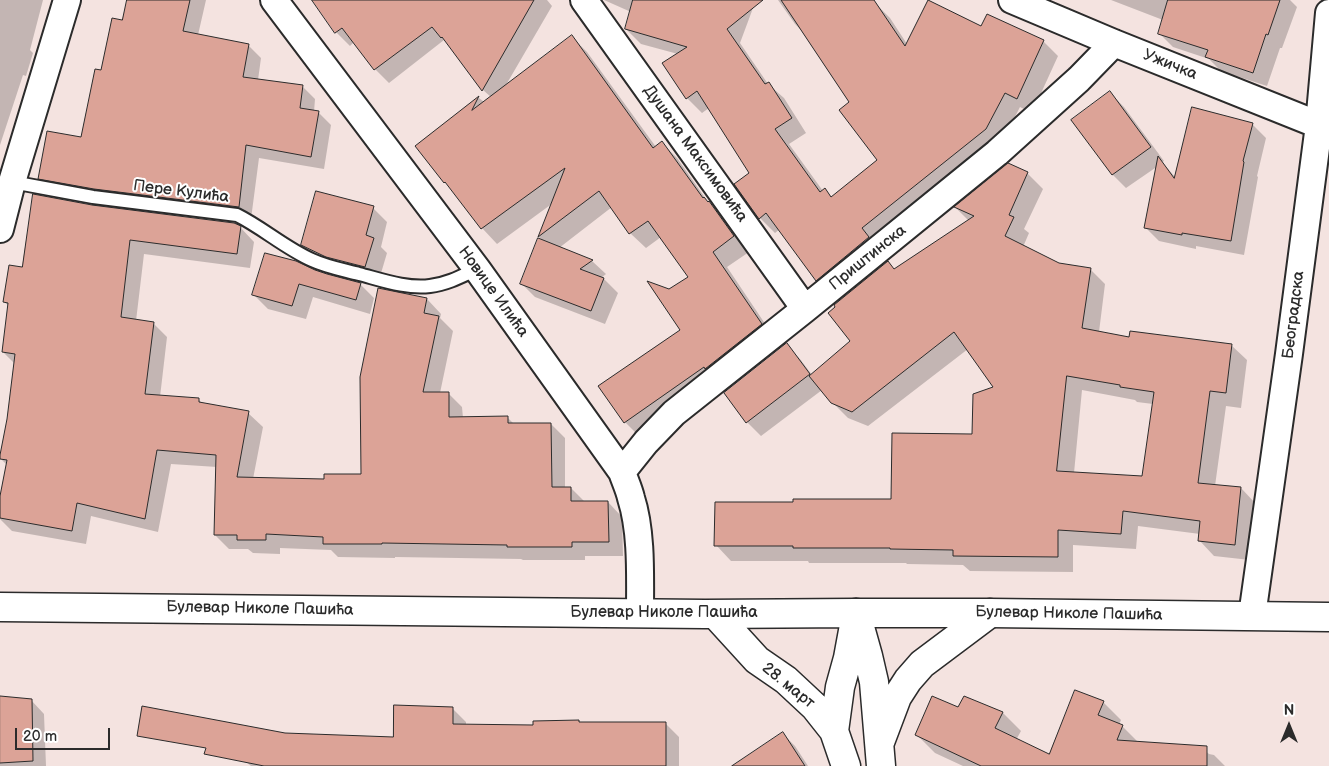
<!DOCTYPE html>
<meta charset="utf-8">
<style>
body{margin:0}
#map{position:relative;width:1329px;height:766px;overflow:hidden;background:#f4e3e0;font-family:"Balsamiq Sans",sans-serif}
canvas{display:block}
.north{position:absolute;left:1264px;top:701px;width:50px;height:50px;-webkit-text-stroke:4px #fff;paint-order:stroke;rotate:0deg;font-size:14px;font-weight:700;line-height:20px;text-align:center;color:#2b2b2b}
.north::after{content:'';display:block;margin:auto;width:18px;height:22px;background:#2b2b2b;clip-path:polygon(50% 0,100% 100%,50% 72%,0 100%)}
.scale{position:absolute;left:15px;top:728px;width:95px;height:22px;box-sizing:border-box;border:2px solid #2b2b2b;border-top:0;padding-left:6px;font-size:15px;line-height:18px;white-space:nowrap;color:#2b2b2b;-webkit-text-stroke:4px #fff;paint-order:stroke}
</style>
<div id="map">
<canvas width="1329" height="766"></canvas>
<div class="north">N</div>
<div class="scale">20 m</div>
</div>
<script>
const c = document.querySelector('canvas').getContext('2d');
c.lineJoin = 'round';
function paint(path, color) {
  c.fillStyle = color;
  c.fill(path, 'evenodd');
}
function strokePath(path, color, width, dash) {
  c.strokeStyle = color;
  c.lineWidth = width;
  c.lineCap = dash ? 'butt' : 'round';
  c.setLineDash(dash || []);
  c.stroke(path);
}
function write(font, color, halo, rows, align = 'center') {
  c.font = font + ' "Balsamiq Sans",sans-serif';
  c.lineWidth = 4;
  c.setLineDash([]);
  c.textBaseline = 'middle';
  c.strokeStyle = halo;
  c.fillStyle = color;
  for (const [text, x, y, turn = 0] of rows) {
    c.save();
    c.translate(x, y);
    c.rotate((+turn || 0) * Math.PI / 180);
    c.textAlign = isNaN(turn) ? turn : align;
    if (halo) c.strokeText(text, 0, 0);
    c.fillText(text, 0, 0);
    c.restore();
  }
}
paint(new Path2D(`
 M0 0H43L30 50 33 53 26 76 23 75 0 145Z
 M128 0H206L198 35 248 45 261 58 258 80 302 86 315 99 314 112H318L331 125 324 169 259 158 251 219 53 191 40 178 82 138 102 72 123 22Z
 M314 0H547L552 6 506 85 572 37 587 52 656 147 662 143 677 158 708 202 724 218 749 252 727 267 776 340 640 437 625 422 682 330 669 290 690 277 661 237 646 248 630 233 612 207 559 248 592 261 606 274 601 278 604 279 618 293 605 324 535 297 521 283 544 242 539 237 553 203 497 244 482 228 417 146 479 98 484 102 491 97 483 90 452 48 444 40 389 83 375 69 354 42 350 46 336 32Z
 M604 0H756L740 43 768 84 784 98 806 133 789 144 823 191 824 190 832 197 878 160 851 102 806 35 795 24 778 0H868L875 3 890 18 907 44 982 27 1043 41 1058 56 1032 113 1020 107 1001 144 832 295 817 280 780 229 775 233 760 218 751 173 709 108 702 113 687 98 678 54 641 44 626 29 631 12Z
 M1111 0H1290L1297 7 1282 48H1280L1267 86 1221 71 1209 59 1173 47 1159 33 1163 20Z
 M1110 93 1124 107 1164 161 1162 162 1175 177 1252 124 1266 138 1257 176 1258 177 1244 255 1196 246V249L1159 241 1145 227 1158 166 1126 188 1112 174Z
 M1027 173 1043 189 1024 229 1029 233 1023 247 1059 265 1090 269 1105 284 1099 332 1130 338 1231 345 1247 360 1241 408 1226 406 1215 486 1241 488 1256 504 1250 560 1214 556 1199 540 1200 534 1138 526 1136 549 1073 545V572L970 571 963 565 907 564 906 563H809L808 561H731L716 545 794 504 892 500 973 436 995 387 968 349 868 426 848 418 832 402 822 390 761 436 747 422 786 345 800 359 812 375 852 342 895 270 969 221 956 208ZM1082 390 1135 400 1137 402 1153 404 1143 477 1074 473Z
 M92 206 240 227 254 242 250 268 144 254 136 321 153 323 167 337 160 397 198 399 203 404 248 413 263 427 253 479 325 481 362 475 379 290 427 299 441 314 440 318 453 331 440 393H448L462 407 463 418 507 417 514 424H551L565 438V488H571L585 502H608L622 517 623 556H585V560H523L521 559 395 557V558L338 557 331 550 280 548V554L253 553 248 549H229L215 535 217 467 171 464 158 532 91 516 86 544 12 531 0 519V503L7 465 1 459 9 419 15 364 3 352 9 306 4 302 23 269Z
 M373 208 387 222 381 247 387 253 379 280 316 259 302 245Z
 M314 271 360 284 374 298 370 314 313 297 306 319 268 309 254 295Z
 M0 697 31 700 44 714 46 766H0Z
 M1103 702 1121 720 1119 725 1122 726 1139 743 1201 747 1209 754 1214 755 1225 766H963L935 753 917 735 959 709 1003 713 1021 731 1016 740 1050 756Z
 M452 708 466 722V725L534 726 579 721 581 723H665L679 737V766H251L246 762 285 734 394 738Z
 M783 734 795 746 808 766H759Z`), '#0003');
const building = new Path2D(`
 M127 0H190L183 31 249 44 243 77 303 85 300 108 319 111 311 157 246 145 239 207 94 189 38 179 47 131 81 137 95 69 101 70 112 18 122 20Z
 M312 0H534L482 91 442 37 441 38 432 27 374 70 342 28 335 33Z
 M633 0H763L727 29 765 84 769 82 792 118 775 129 820 192 825 188 831 197 877 160 839 110 849 102 781 0H874L905 46 928 0 981 26 987 14 1044 40 1017 99 1005 93 986 129 862 228 869 237 816 281 766 213 759 219 734 184 749 173 697 91 686 99 662 63 687 47 625 29Z
 M1168 0H1280L1268 35 1266 34 1253 73 1205 57 1208 50 1158 34Z
 M572 35 653 148 662 141 703 198 704 197 708 202 709 201 734 236 713 252 762 324 705 369 704 367 624 423 598 386 680 330 647 281 669 289 688 277 648 221 629 234 599 191 538 237 565 168 481 229 445 182 444 183 415 146 479 96 472 110Z
 M1110 91 1151 147 1112 175 1071 120Z
 M1192 107 1253 123 1243 161 1244 162 1231 241 1182 233V235L1144 228 1158 156 1174 178Z
 M1008 163 1028 172 1009 215 1014 217 1005 236 1059 263 1091 268 1082 328 1129 337 1130 331 1232 344 1226 393 1210 391 1198 483 1241 487 1235 545 1198 541 1200 521 1123 511 1121 534 1058 530V557L953 556V550L890 549V548H793V546H714L715 502H793V499H891L892 433 972 434 973 394 993 387 954 332 852 412 831 403 809 376 850 341 828 313 835 307 834 305 888 261 894 269 974 216 954 207ZM1067 376 1120 385V387L1154 392 1142 476 1057 471Z
 M316 191 374 206 366 235 374 238 365 267 326 257 301 245Z
 M33 194 92 205 234 223 241 226 237 254 130 240 121 317 154 322 145 394 199 398V402L249 411 237 477 324 479V474H361L360 377 378 288 427 298 424 313 439 316 423 392H449V417L508 416V423H551L552 487H571V501H608L609 542H572V547H507V545L382 543V544H323V537L266 534V540H237V535H214L216 455 157 450 145 519 77 503 72 531 0 518V496L7 460 0 459V455L7 419 15 354 2 352 8 303 3 302 9 265 22 267Z
 M538 238 593 260 580 269 604 278 591 311 520 284Z
 M265 253 296 261 315 270 327 274 361 283 356 300 299 284 292 306 252 295Z
 M787 343 810 374 746 423 724 393Z
 M1075 690 1104 701 1098 715 1123 725 1117 740 1207 746V766H981L915 735 932 696 958 707 964 696 1003 712 995 728 1049 754Z
 M0 696 32 699 33 761 0 763Z
 M394 705 453 707V724L533 725V721L579 720V722H666V766H264L204 754 206 748 137 736 142 706 285 733 393 737Z
 M783 732 805 766H732Z`);
paint(building, '#dca397');
strokePath(building, '#2b2b2b', 1);
const service = new Path2D(`
 M12 182 93 197 237 215C263 228 285 248 312 260 327 267 344 270 359 274 382 280 407 289 430 286 447 284 462 276 477 269`);
const minor = new Path2D(`
 M274 0 477 269 622 472C625 481 629 489 631 498 642 532 640 577 640 613
 M584 0 805 309
 M1012 0 1114 43 1319 125 1329 126
 M0 229 12 182 67 0
 M622 472 646 442 674 413 805 309 997 153 1079 79 1114 43
 M1252 616 1289 354 1319 125 1329 13`);
const tertiary = new Path2D(`
 M856 613H990L1329 617`);
const secondary = new Path2D(`
 M0 607 705 614 856 613
 M856 613 868 656 874 682 881 766
 M715 614 757 660 786 680 815 707 834 731 846 766
 M834 731 840 687 848 658 855 620
 M880 742 897 697 908 680 922 664 990 613`);
strokePath(service, '#2b2b2b', 16);
strokePath(minor, '#2b2b2b', 30);
strokePath(tertiary, '#2b2b2b', 31);
strokePath(secondary, '#2b2b2b', 31);
strokePath(service, '#fff', 12);
strokePath(minor, '#fff', 26);
strokePath(tertiary, '#fff', 28);
strokePath(secondary, '#fff', 28);
write('16px', '#2b2b2b', '#fff', [
 ["Ужичка",1170,65,22],
 ["Душана Максимовића",695,154,54],
 ["Пере Кулића",181,192,7],
 ["Приштинска",868,258,-39],
 ["Новице Илића",493,292,54],
 ["Београдска",1294,315,-83],
 ["Булевар Николе Пашића",260,609,1],
 ["Булевар Николе Пашића",664,613],
 ["Булевар Николе Пашића",1069,614,1],
 ["28. март",788,686,39]
]);
</script>
